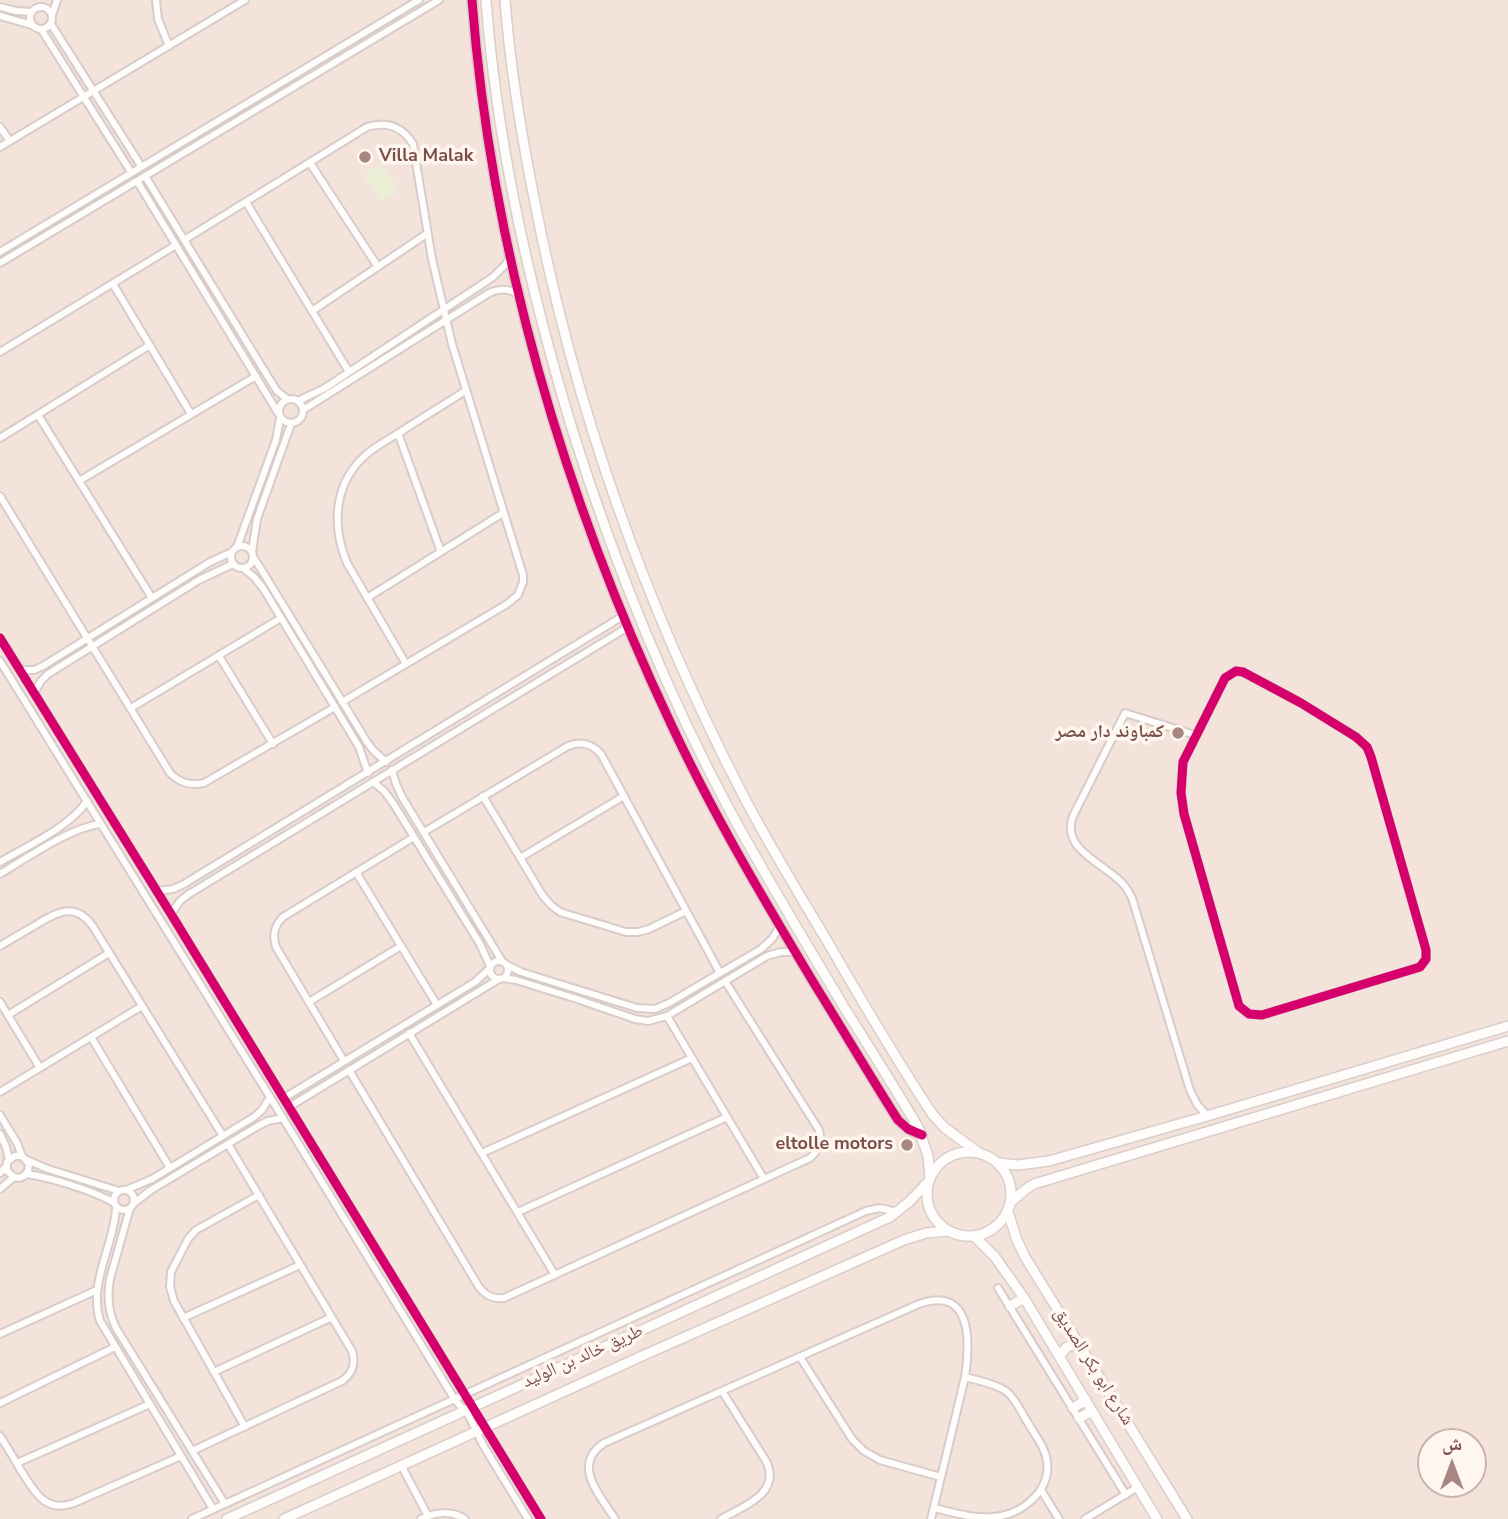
<!DOCTYPE html>
<meta charset="utf-8">
<style>
body{margin:0}
#map{position:relative;width:1508px;height:1519px;overflow:hidden;background:#f9f1ed;font-family:"Nunito Sans","Noto Naskh Arabic",sans-serif}
canvas{display:block}
.north{position:absolute;left:1417px;top:1428px;width:70px;height:70px;box-sizing:border-box;background:#fff6f0;border:2px solid #cbb3ad;border-radius:50%;rotate:0deg;font-size:19px;font-weight:700;line-height:28px;text-align:center;color:#7c4e48}
.north::after{content:'';display:block;margin:auto;width:24px;height:32px;background:#a88782;clip-path:polygon(50% 0,100% 100%,50% 72%,0 100%)}
</style>
<div id="map">
<canvas width="1508" height="1519"></canvas>
<div class="north">ش</div>
</div>
<script>
const c = document.querySelector('canvas').getContext('2d');
c.lineJoin = 'round';
function paint(path, color) {
  c.fillStyle = color;
  c.fill(path, 'evenodd');
}
function strokePath(path, color, width, dash) {
  c.strokeStyle = color;
  c.lineWidth = width;
  c.lineCap = dash ? 'butt' : 'round';
  c.setLineDash(dash || []);
  c.stroke(path);
}
function write(font, color, halo, rows, align = 'center') {
  c.font = font + ' "Nunito Sans","Noto Naskh Arabic",sans-serif';
  c.lineWidth = 7;
  c.setLineDash([]);
  c.textBaseline = 'middle';
  c.strokeStyle = halo;
  c.fillStyle = color;
  for (const [text, x, y, turn = 0] of rows) {
    c.save();
    c.translate(x, y);
    c.rotate((+turn || 0) * Math.PI / 180);
    c.textAlign = isNaN(turn) ? turn : align;
    if (halo) c.strokeText(text, 0, 0);
    c.fillText(text, 0, 0);
    c.restore();
  }
}
paint(new Path2D(`
 M0 0H1508V1519H0ZM1431 1442H1473V1484H1431Z`), '#f4e3db');
paint(new Path2D(`
 M380 163 398 190 381 201 363 175Z`), '#ebefd6');
const street = new Path2D(`
 M156 0 158 19 169 46
 M0 7 16 11 32 12
 M30 18a11 11 0 1 1 22 0a11 11 0 1 1-22 0Z
 M52 15 57 0
 M0 16 32 25
 M51 24 141 166
 M41 29 131 172
 M0 127 10 141
 M0 147 245 0
 M310 163 378 267
 M145 176 270 380 277 391 287 399
 M137 181 278 413
 M246 202 349 372
 M184 240 367 127C387 121 402 126 413 144L432 259 452 344 523 575V582L518 595 507 604 342 702
 M0 252 419 0
 M0 263 439 0
 M113 284 191 414
 M312 311 428 233
 M0 352 176 245
 M279 411a12 12 0 1 1 24 0a12 12 0 1 1-24 0Z
 M298 401 325 388 493 277 505 265 510 258
 M303 410 489 293C500 288 509 288 519 295
 M38 415 152 598
 M398 433 441 552
 M0 438 150 345
 M79 481 256 376
 M0 496 170 773C180 783 190 786 204 783L335 707
 M231 557a11 11 0 1 1 22 0a11 11 0 1 1-22 0Z
 M237 547 276 440 280 418
 M252 552 257 519 291 424
 M253 557 261 569 367 742 373 750 386 762
 M243 568 254 577 263 588 359 747 368 773
 M367 598 503 513
 M0 638 171 914 541 1519
 M219 656 273 744
 M0 661 270 1097 455 1400 469 1416 483 1445 528 1519
 M406 664 347 563C331 524 334 481 368 453 379 444 393 437 405 429 425 416 445 404 465 391
 M20 670H34L43 666 210 562 232 552
 M1236 671 1243 672 1301 703 1356 737 1367 747 1371 757 1426 950V959L1420 967 1262 1015 1249 1014 1239 1006 1184 814 1181 793 1183 762 1225 678Z
 M34 693 41 681 48 674 199 580 233 564
 M131 708 281 618
 M1195 735 1125 713 1073 816C1061 848 1100 862 1119 880 1125 885 1129 892 1132 898L1190 1090 1197 1104 1207 1116
 M392 770 396 784 402 797 502 961
 M373 782 384 791 393 803 480 944 490 966
 M483 796 543 896 551 905 560 912 626 932H638L649 929 686 911
 M424 832 568 746C581 741 591 743 601 754L720 973
 M520 858 624 796
 M0 862C27 846 70 827 87 801
 M356 872 437 1005
 M0 874C27 858 71 827 101 824
 M157 891 173 889 184 884 623 616
 M171 914 180 901 189 894 628 627
 M0 946C11 939 22 933 34 926 55 913 74 901 92 925L223 1136
 M490 970a9 9 0 1 1 18 0a9 9 0 1 1-18 0Z
 M507 965 521 972 637 1008 655 1009 669 1003 761 949 772 939 780 926
 M503 978 516 980 577 999 635 1019 648 1021 667 1016 767 956 781 952H795
 M0 1002 40 1068
 M309 1002 401 946
 M8 1015 109 953
 M667 1016 764 1179
 M409 1033 555 1275
 M91 1037 170 1168
 M344 1061 276 947C272 935 274 926 283 917L414 837
 M349 1070 479 1287C486 1296 493 1299 504 1298L810 1158C819 1150 822 1142 819 1130L725 981
 M0 1092 142 1006
 M284 1098 475 982 489 969
 M289 1107 499 979
 M0 1115 17 1143 22 1156
 M0 1134 6 1147 9 1160
 M482 1153 692 1058
 M27 1160 48 1169 119 1191
 M0 1173 7 1165
 M26 1174C50 1177 93 1191 113 1202
 M0 1189 14 1177 19 1178 24 1176 28 1171 29 1164 22 1156H15L7 1162V1171L14 1177
 M114 1200a10 10 0 1 1 20 0a10 10 0 1 1-20 0Z
 M126 1190 152 1179 254 1117 262 1110 270 1097
 M134 1203 151 1190 258 1126 268 1121 283 1118
 M116 1208C114 1246 88 1282 100 1321L213 1509
 M130 1208 110 1279C107 1296 108 1312 116 1328L225 1504
 M518 1212 727 1117
 M998 1288 1126 1495
 M183 1318 300 1265
 M0 1334 97 1290
 M800 1357 852 1439 864 1451 880 1460 941 1477
 M214 1372 332 1317
 M0 1403 115 1347
 M245 1427 174 1301 170 1287 171 1272 188 1239 196 1230 259 1195
 M0 1436C7 1447 14 1458 20 1469 34 1490 44 1514 74 1503L181 1456
 M192 1451 342 1381C353 1373 356 1364 352 1351L228 1144
 M17 1463 150 1404
 M401 1465 428 1516
 M1041 1490 1059 1519
 M934 1508C952 1512 973 1519 993 1517 1021 1515 1051 1492 1047 1461 1045 1447 1035 1435 1028 1423 1021 1412 1016 1399 1006 1391 994 1383 979 1381 965 1377
 M192 1519 866 1211 880 1208 897 1212
 M421 1519C436 1512 451 1510 465 1519
 M615 1519C600 1495 571 1465 604 1443L919 1304C973 1285 970 1343 965 1377L931 1519
 M721 1519C744 1506 782 1493 766 1461L722 1391
 M1085 1519 1138 1487`);
const secondary = new Path2D(`
 M472 0C491 250 564 498 671 724 713 814 764 900 815 985 843 1030 870 1076 898 1120L908 1129 922 1135
 M486 0C497 147 530 291 573 432 614 562 665 690 730 811 766 877 805 942 844 1007 869 1047 894 1086 918 1127L928 1156 930 1179
 M505 0C510 66 521 133 534 198 574 406 646 608 744 797 769 845 798 892 826 939 860 998 895 1058 933 1115L945 1128 979 1153
 M927 1194a42 42 0 1 1 84 0a42 42 0 1 1-84 0Z
 M998 1163 1018 1165 1049 1161 1207 1116 1508 1026
 M1011 1202 1026 1189 1034 1184 1508 1041
 M1008 1212 1017 1240 1025 1257 1187 1519
 M974 1236 995 1257 1024 1298 1157 1519
 M1010 1306 1024 1298
 M1059 1356 1067 1347 1078 1344
 M1073 1408 1086 1400
 M1079 1418 1092 1411
 M227 1519 890 1217 909 1202 929 1181
 M284 1519 642 1356 904 1240 926 1233 949 1231`);
strokePath(street, '#d8ccca', 10);
strokePath(secondary, '#daceca', 12);
strokePath(street, '#fefdfc', 6);
strokePath(secondary, '#fefdfc', 9);
strokePath(new Path2D(`
 M472 0C491 250 564 498 671 724 713 814 764 900 815 985 843 1030 870 1076 898 1120L908 1129 922 1135
 M0 638 171 914 541 1519
 M1236 671 1243 672 1301 703 1356 737 1367 747 1371 757 1426 950V959L1420 967 1262 1015 1249 1014 1239 1006 1184 814 1181 793 1183 762 1225 678Z`), '#d6006c', 9);
for (const [x, y, r, color] of [
 [365,157,7,"#a88782"],
 [1178,733,7,"#a88782"],
 [907,1145,7,"#a88782"]
]) {
  const dot = new Path2D();
  dot.arc(x, y, r, 0, 2 * Math.PI);
  c.fillStyle = color;
  c.fill(dot);
  strokePath(dot, '#fff6f0', 2.5);
}
write('bold 18px', '#7c4e48', '#fff6f0', [
 ["Villa Malak",379,157,"left"],
 ["كمباوند دار مصر",1164,733],
 ["eltolle motors",893,1145]
], 'right');
write('18px', '#7c4e48', '#fff6f0', [
 ["طريق خالد بن الوليد",583,1357,-24],
 ["شارع ابو بكر الصديق",1093,1367,58]
]);
</script>
